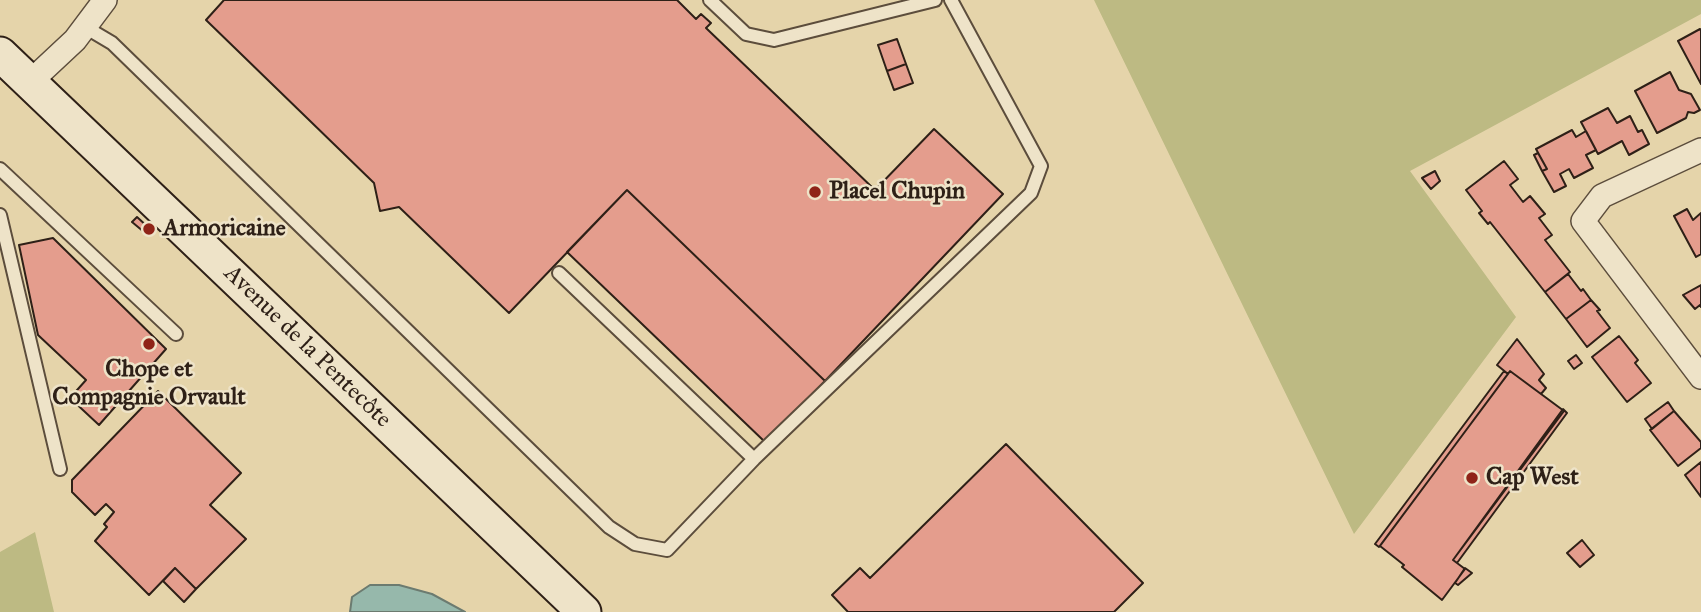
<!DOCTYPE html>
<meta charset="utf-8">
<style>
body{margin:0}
canvas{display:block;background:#e5d4aa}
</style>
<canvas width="1701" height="612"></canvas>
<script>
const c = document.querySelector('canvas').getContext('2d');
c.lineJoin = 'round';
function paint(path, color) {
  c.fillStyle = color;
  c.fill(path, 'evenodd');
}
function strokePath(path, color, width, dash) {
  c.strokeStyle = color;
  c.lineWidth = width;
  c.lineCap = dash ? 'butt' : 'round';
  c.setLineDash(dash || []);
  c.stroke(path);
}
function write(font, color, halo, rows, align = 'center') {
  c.font = font + ' "IM FELL Great Primer",serif';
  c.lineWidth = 5;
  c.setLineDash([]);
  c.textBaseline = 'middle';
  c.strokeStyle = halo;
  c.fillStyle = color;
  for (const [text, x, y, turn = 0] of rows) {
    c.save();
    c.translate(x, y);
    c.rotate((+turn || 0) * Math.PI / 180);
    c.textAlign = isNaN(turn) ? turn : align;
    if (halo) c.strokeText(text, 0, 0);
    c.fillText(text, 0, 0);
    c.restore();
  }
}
paint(new Path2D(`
 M1094 0H1701V14L1410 171 1516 317 1354 534Z
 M35 532 54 612H0V552Z`), '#bdba83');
const water = new Path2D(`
 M370 585H399L432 594 465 612H350L352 597Z`);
paint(water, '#96b8ab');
strokePath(water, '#6c7b70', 2);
const building = new Path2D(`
 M224 0H677L696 19 701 14 711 23 706 28 875 190 934 129 1003 194 825 381 627 190 509 313 399 207 380 211 374 183 206 20Z
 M1700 29 1701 30V84L1678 41Z
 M897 39 906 64 887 71 878 45Z
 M906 64 913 83 894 90 887 71Z
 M1670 72 1679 90 1691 94 1700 110 1694 113 1688 112 1686 118 1657 133 1635 91Z
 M1608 108 1617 123 1630 116 1638 132 1642 130 1649 144 1629 155 1622 141 1598 154 1581 122Z
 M1572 130 1576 137 1586 131 1596 150 1586 155 1593 168 1574 178 1569 169 1560 174 1566 186 1554 192 1542 171 1547 169 1536 149Z
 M1538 153 1547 169 1542 171 1534 155Z
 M1504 161 1518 179 1510 185 1523 202 1530 196 1545 214 1539 218 1552 235 1545 240 1570 272 1545 292 1490 222 1488 224 1479 213 1482 211 1466 190Z
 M1435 171 1440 181 1431 189 1422 178Z
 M627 190 825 381 765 442 567 252Z
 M1687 209 1693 220 1701 213V254L1696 257 1674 216Z
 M137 217 149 228 144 232 132 222Z
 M53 238 166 349 99 425 70 398 86 380 38 335 19 245Z
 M1568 274 1581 291 1583 289 1591 300 1566 319 1545 292Z
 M1701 285V307L1700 305 1695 309 1683 295Z
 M1591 300 1600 310 1597 311 1610 328 1587 347 1566 319Z
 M1619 336 1638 360 1635 363 1651 383 1627 402 1592 357Z
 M1517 339 1544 374 1539 380 1546 388 1541 394 1510 371 1508 374 1497 365Z
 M1576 355 1582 363 1574 369 1568 361Z
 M1504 371 1508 374 1379 547 1375 544Z
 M1510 371 1564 411 1453 560 1465 569 1442 600 1402 567 1404 565 1380 546Z
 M158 391 241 473 210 505 246 539 196 589 175 568 149 595 95 541 107 527 104 524 114 512 106 504 95 515 72 492V480Z
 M1668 402 1674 411 1652 429 1645 419Z
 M1563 409 1567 413 1457 563 1453 560Z
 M1674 411 1701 442V448L1678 466 1650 430Z
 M1006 444 1143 583 1114 612H848L832 595 860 568 870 578Z
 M1701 462V497L1685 475Z
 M1582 540 1594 555 1580 567 1567 553Z
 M175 568 196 589 184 602 163 581Z
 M1465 568 1472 573 1458 585 1455 583Z`);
paint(building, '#e49d8d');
strokePath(building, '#2e2017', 2);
const service = new Path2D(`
 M710 0 746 34 774 40 935 0
 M85 27 112 43 609 527 635 544 667 550 754 459 559 273
 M0 169 176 334
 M0 215 60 469
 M754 459 1031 193 1041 166 951 0`);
const minor = new Path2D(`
 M29 83 75 40 105 0
 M1701 150 1602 196 1583 221 1701 377`);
const secondary = new Path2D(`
 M0 54 584 612`);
strokePath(service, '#5c4d3c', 16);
strokePath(minor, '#5c4d3c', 26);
strokePath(secondary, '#2e2017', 37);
strokePath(service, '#eee3c8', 12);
strokePath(minor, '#eee3c8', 23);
strokePath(secondary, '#eee3c8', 33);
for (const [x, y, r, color] of [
 [815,192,7,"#8f2418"],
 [149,229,7,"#8f2418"],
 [149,344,7,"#8f2418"],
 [1472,478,7,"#8f2418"]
]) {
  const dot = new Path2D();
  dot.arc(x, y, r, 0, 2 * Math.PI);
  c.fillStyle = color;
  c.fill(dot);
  strokePath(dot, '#eee3c8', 2.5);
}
write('bold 24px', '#2e2017', '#eee3c8', [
 ["Placel Chupin",829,192],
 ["Armoricaine",163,229],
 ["Chope et",149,370,"center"],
 ["Compagnie Orvault",149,398,"center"],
 ["Cap West",1486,478]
], 'left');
write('24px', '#2e2017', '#eee3c8', [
 ["Avenue de la Pentecôte",307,347,44]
]);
</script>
